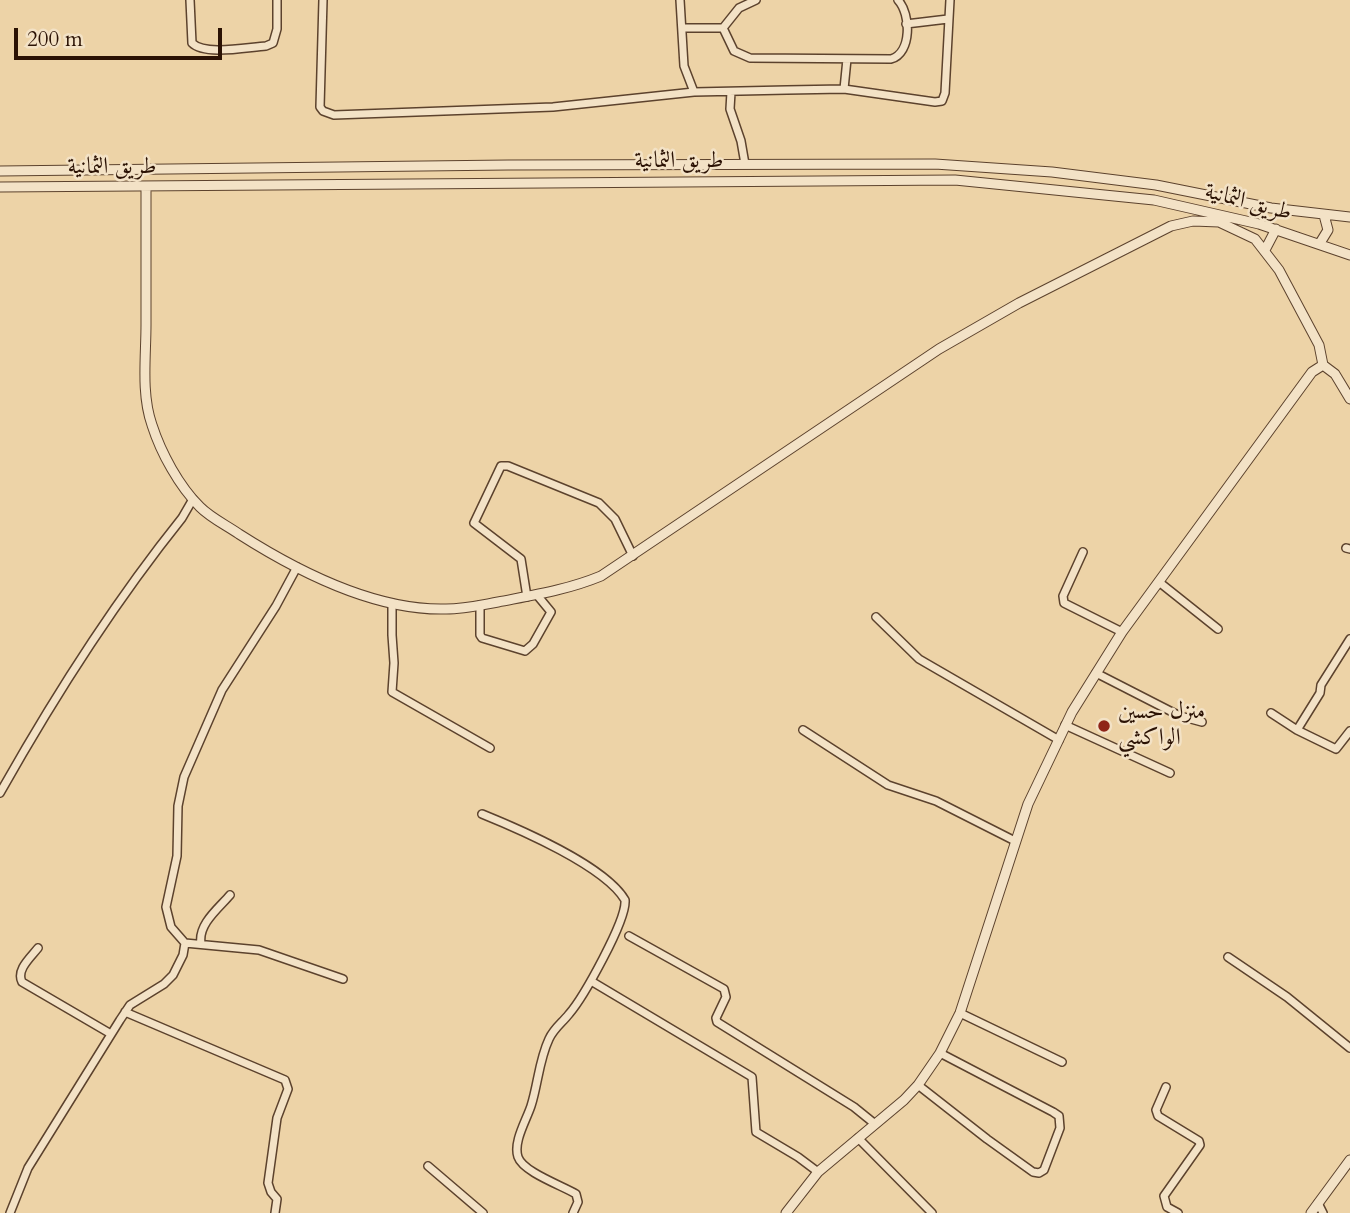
<!DOCTYPE html>
<meta charset="utf-8">
<style>
body{margin:0}
#map{position:relative;width:1350px;height:1213px;overflow:hidden;background:#edd3a7;font-family:Cardo,serif}
canvas{display:block}
.scale{position:absolute;left:14px;top:28px;width:208px;height:32px;box-sizing:border-box;border:4px solid #2b1204;border-top:0;padding-left:9px;font-size:21px;line-height:24px;white-space:nowrap;color:#2b1204;-webkit-text-stroke:5px #f3e2c6;paint-order:stroke}
</style>
<div id="map">
<canvas width="1350" height="1213"></canvas>
<div class="scale">200 m</div>
</div>
<script>
const c = document.querySelector('canvas').getContext('2d');
c.lineJoin = 'round';
function strokePath(path, color, width, dash) {
  c.strokeStyle = color;
  c.lineWidth = width;
  c.lineCap = dash ? 'butt' : 'round';
  c.setLineDash(dash || []);
  c.stroke(path);
}
function write(font, color, halo, rows, align = 'center') {
  c.font = font + ' Cardo,Amiri,serif';
  c.lineWidth = 5;
  c.setLineDash([]);
  c.textBaseline = 'middle';
  c.strokeStyle = halo;
  c.fillStyle = color;
  for (const [text, x, y, turn = 0] of rows) {
    c.save();
    c.translate(x, y);
    c.rotate((+turn || 0) * Math.PI / 180);
    c.textAlign = isNaN(turn) ? turn : align;
    if (halo) c.strokeText(text, 0, 0);
    c.fillText(text, 0, 0);
    c.restore();
  }
}
const minor = new Path2D(`
 M190 0 192 43C205 56 248 47 266 46L273 43 277 29V0
 M323 0 320 107 323 111 334 115 553 107 694 92 787 90 844 89 935 102 942 101 945 93 950 0
 M680 0 684 66 694 92
 M906 24 948 19
 M682 28H723
 M723 28 734 51 750 58 891 59C912 53 911 14 898 0
 M723 28 739 8 756 0
 M844 89 847 59
 M731 92 730 109 741 141 745 164
 M1346 548 1350 549
 M1083 552 1063 596 1064 603 1122 632
 M1159 582 1218 629
 M527 597 521 559 474 523 501 466H508L599 503 615 519 633 556
 M392 603V635L394 663 392 692 490 748
 M480 605V635L482 638 525 651 533 644 551 612 537 595
 M876 617 919 659 1059 740
 M1096 673 1180 716 1202 722
 M1271 713 1297 730 1336 749 1350 731
 M1065 725 1170 773
 M803 730 888 785 936 801 1015 841
 M1297 730 1320 693 1321 685 1350 639
 M0 793C54 697 113 604 182 518L193 499
 M482 814C519 829 605 866 625 900 627 920 583 998 569 1014 562 1023 554 1028 549 1039 539 1060 538 1084 531 1106 526 1121 513 1142 518 1157 523 1172 563 1186 576 1194L578 1202 573 1213
 M629 936 724 989 726 997 716 1018 717 1022 854 1107 875 1124
 M185 943 259 950 343 979
 M201 943C198 924 219 908 230 895
 M38 948C30 958 16 970 22 982L111 1034
 M1228 957 1287 997 1350 1048
 M591 981 752 1077 756 1132 798 1157 818 1172
 M125 1012 285 1080 288 1089 277 1118 268 1183 271 1192 277 1199 275 1213
 M960 1013 1062 1062
 M918 1085 987 1139 1033 1172 1039 1173 1044 1170 1060 1128 1059 1116 1053 1112 940 1053
 M1166 1087 1156 1110 1158 1116 1199 1141 1200 1145 1164 1196 1167 1207 1178 1213
 M858 1138 932 1213
 M428 1166 483 1213
 M1318 1203 1323 1213
 M10 1213 28 1168 120 1020 130 1005 164 984 173 975 183 955 185 943 171 927 166 907 177 856 178 806 184 777 222 690 276 606 297 567`);
const tertiary = new Path2D(`
 M0 171 508 165 935 164 1052 172 1156 185 1271 208 1350 217
 M0 187 955 180 1154 200 1259 224 1350 255
 M146 187C146 233 146 279 146 325 146 357 141 394 152 425 161 453 179 486 200 507 211 518 226 525 239 534 297 571 376 611 446 609 464 609 481 605 498 602 534 595 567 590 601 576L939 349 1019 303 1171 226 1193 221 1219 222 1255 239 1279 270 1319 345 1323 365 1335 374 1350 399
 M1320 243 1328 230 1324 215
 M1265 250 1276 229
 M786 1213 818 1172 904 1100 918 1085 940 1053 960 1013 1028 804 1072 712 1122 632 1312 372 1323 365
 M1311 1213 1350 1160`);
strokePath(minor, '#5c422d', 10);
strokePath(tertiary, '#5c422d', 11);
strokePath(minor, '#f3e2c6', 7);
strokePath(tertiary, '#f3e2c6', 9);
for (const [x, y, r, color] of [
 [1104,726,7,"#8f2418"]
]) {
  const dot = new Path2D();
  dot.arc(x, y, r, 0, 2 * Math.PI);
  c.fillStyle = color;
  c.fill(dot);
  strokePath(dot, '#f3e2c6', 2.5);
}
write('23px', '#2b1204', '#f3e2c6', [
 ["طريق الثمانية",679,162],
 ["طريق الثمانية",112,168],
 ["طريق الثمانية",1248,203,15]
]);
write('23px', '#2b1204', '#f3e2c6', [
 ["منزل حسين",1118,713],
 ["الواكشي",1118,739]
], 'left');
</script>
